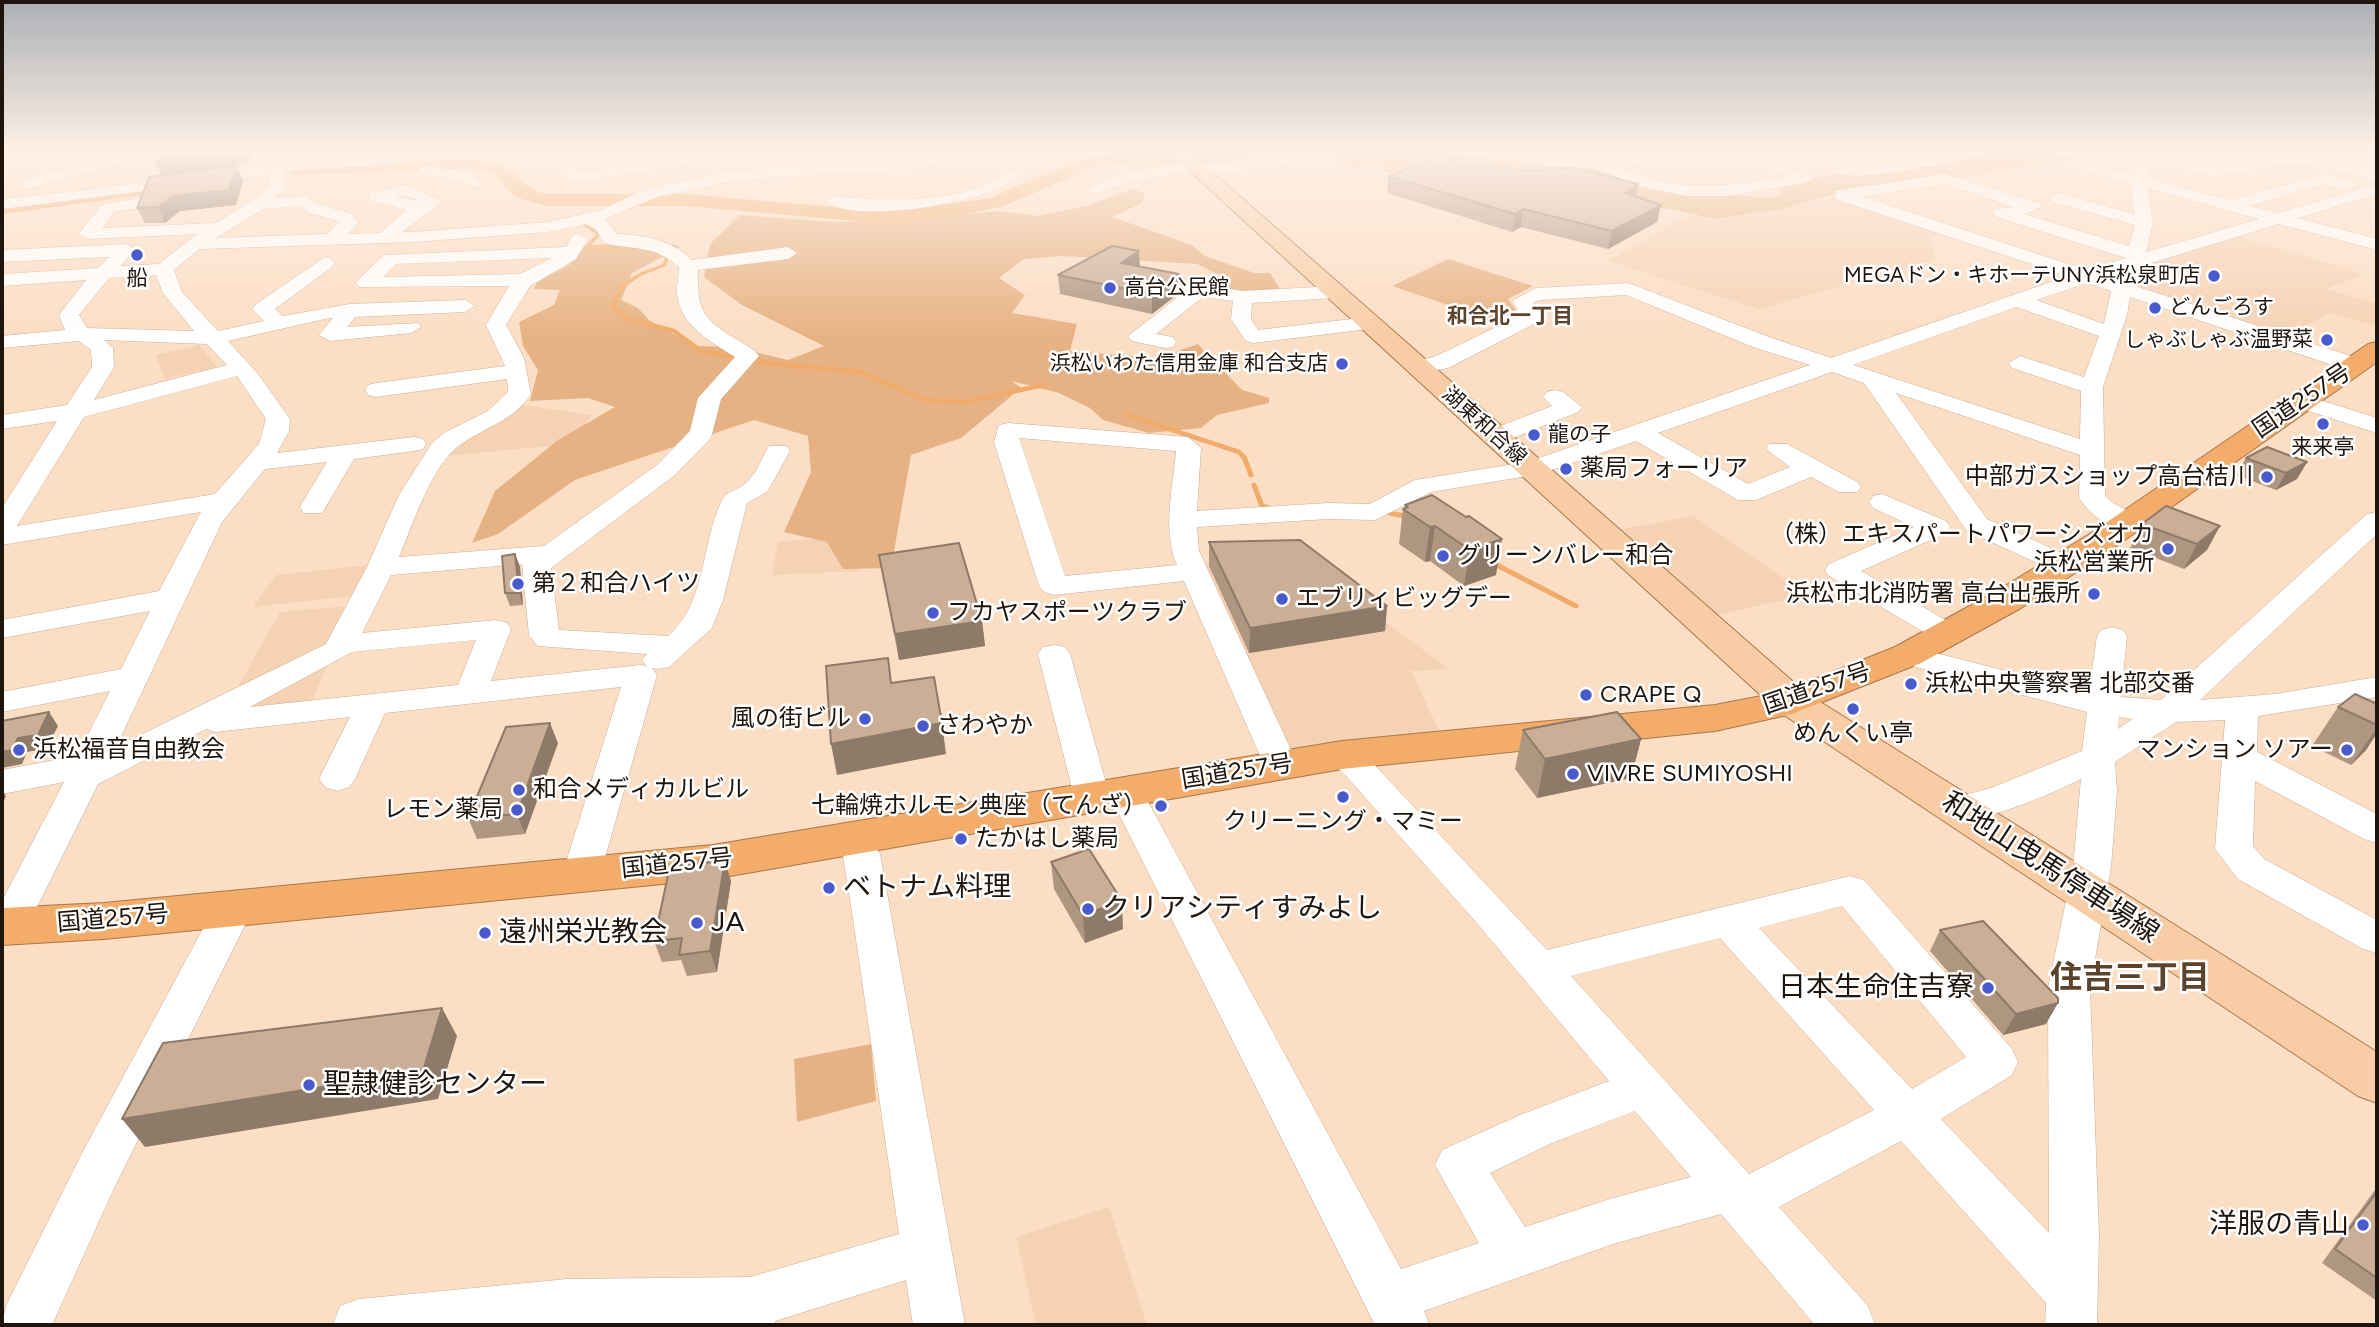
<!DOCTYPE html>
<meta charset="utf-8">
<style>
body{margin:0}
#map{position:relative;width:2379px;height:1327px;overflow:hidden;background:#fcdec5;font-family:Figtree,sans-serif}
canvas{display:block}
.frame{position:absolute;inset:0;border:4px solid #1f150c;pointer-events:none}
</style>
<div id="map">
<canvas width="2379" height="1327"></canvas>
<div class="frame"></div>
</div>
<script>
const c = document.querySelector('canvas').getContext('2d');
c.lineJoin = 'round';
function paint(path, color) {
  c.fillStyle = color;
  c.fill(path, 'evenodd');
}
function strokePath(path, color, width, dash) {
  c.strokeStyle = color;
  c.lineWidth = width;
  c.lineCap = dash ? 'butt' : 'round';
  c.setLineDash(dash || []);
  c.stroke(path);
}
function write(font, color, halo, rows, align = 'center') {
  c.font = font + ' Figtree,"Noto Sans JP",sans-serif';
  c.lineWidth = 5;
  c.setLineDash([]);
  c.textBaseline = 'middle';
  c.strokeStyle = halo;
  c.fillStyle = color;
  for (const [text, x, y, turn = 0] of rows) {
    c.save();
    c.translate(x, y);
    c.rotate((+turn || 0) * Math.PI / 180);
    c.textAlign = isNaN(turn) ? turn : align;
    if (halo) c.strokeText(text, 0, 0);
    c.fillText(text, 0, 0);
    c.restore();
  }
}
paint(new Path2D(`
 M1834 197 1946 234 1931 237 1935 260 1759 309 1608 261 1687 216 1748 215Z
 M2230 234 2364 274 2326 289 2377 304V326L2330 313 2285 336 2139 290 2142 265Z
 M199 345 217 367 165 379 156 355Z
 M522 405 592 415 571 444 444 456 457 442Z
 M1693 516 1808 595 1716 615 1616 530Z
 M875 534 860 571 772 575 778 542Z
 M1296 560 1312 567 1449 669 1411 671 1439 731 1285 749 1199 564Z
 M368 565 353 596 253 607 276 575Z
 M348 606 325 647 231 699 280 612Z
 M328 663 312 702 223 716Z
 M1109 1207 1147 1325H1036L1016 1237Z`), '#f6d2b4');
paint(new Path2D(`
 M1339 150H1408L1585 164 1701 193 1773 198 1782 193 1777 186 1790 181 1994 150H2042L2066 157 2099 155 1960 178 1948 177 1834 194 1781 209 1715 219 1670 209 1392 174 1383 171V165L1354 169 1331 158 1317 156Z
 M1133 189 1145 193 1142 203 1112 217 1192 245 1205 256 1254 273H1270L1282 292 1247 294 1205 288 1219 275 1197 264 1062 256 1024 259 999 278 1025 295 1012 313 1077 324 1070 351 1158 358 1198 344 1242 390 1269 398V403L1217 415 1201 428 1149 433 1103 420 1090 408 1059 393 1012 381 1021 388 961 438 911 455 891 568 843 569 827 542 784 532 811 472 808 436 754 420 575 480 498 534 472 543 495 491 558 440 615 407 588 398 530 401 538 370 523 346 519 322 554 305 560 290 534 289 537 282 569 265 584 246 654 239 681 247 632 273 621 300 638 308 649 320 694 346 733 347 788 360 824 346 742 305 704 277 710 244 740 215 832 222 903 220 999 211 1038 216 1086 206Z
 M1448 259 1533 286 1508 299 1517 312 1496 321 1392 286Z
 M871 1044 876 1101 797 1122 794 1059Z`), '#e7b283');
strokePath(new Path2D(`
 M586 219 584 224 599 234 588 246 589 249H642
 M623 286 639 275 664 265 667 258 663 254`), '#f1ab6a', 3.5);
strokePath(new Path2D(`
 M624 284 613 306 628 319 674 331 701 351 765 363 861 372 924 400 966 402 1043 385
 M1127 415 1239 452 1245 459`), '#f1ab6a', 4.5);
strokePath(new Path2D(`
 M1244 457 1251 475
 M1254 485 1262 506 1269 508
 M1390 513 1408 517
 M1491 562 1576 606`), '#f1ab6a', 5);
paint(new Path2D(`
 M1256 150H1290L1287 154 1240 163H1128L1097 166 1004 206 958 216 907 222 857 221 686 206H546L516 197 493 174 473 169 294 175 285 169 294 163C353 162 442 151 497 164 515 168 521 188 546 194H686L857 209 907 210 990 198 1071 163 1096 155 1128 152Z
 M153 183 163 189 160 193 2 214V202Z`), '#f1ab6a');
const minor = new Path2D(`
 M2 150H105L110 152 111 157 137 150H163L160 153 27 189 21 187V181L101 159 2 155Z
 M261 150H277L283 162 441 150H612L645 158 647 161 716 150 727 154 719 159 578 182 572 180 550 159 441 160 285 171V186L276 198 305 196 319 204 352 214 358 223 348 234 380 233 406 210 371 201 369 197 371 193 404 185 443 201 402 232H414L548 222 601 210 646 189 739 170 912 159 965 150H999L991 155 912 169 739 180 657 197 605 219 617 234C644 235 672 240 692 260L788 247 797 253 788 259 698 270C697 309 702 319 736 339 744 344 753 348 759 356L721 399 711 438 675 475 551 568 559 630 668 636C706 605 701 545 721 502 727 490 737 491 746 483 756 475 762 457 769 446H787L790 451 767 492 747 503 723 600 712 628 669 667 658 669 647 667 642 660 647 654 538 646 529 635 522 564 391 575 362 633 496 620 507 623 511 629 491 681 641 665 652 668 657 675 600 875 595 885 581 889 567 885 562 875 621 687 385 713 355 779 349 787 337 791 325 787 319 779 350 717 215 732 206 729 98 784 22 937 8 941 2 939V901L64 782 2 794V770L77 756 110 691 2 712V692L121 669 150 611 2 638V620L159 591 201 512 2 545V508L57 421 2 429V415L67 405 92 367 91 350 79 341 2 348V336L65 330 59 315 86 280 2 286V274L98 268 109 257 2 262V250L126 244 135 250 121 266 159 264 197 234 88 239 79 234 102 204 140 198 146 199 148 203 146 207 114 212 102 228 216 223 260 195 268 186 270 175 2 209V199L103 188 268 163ZM597 156 631 164 582 172 567 158ZM403 195 420 201 395 197ZM301 206 307 212 340 222 327 234 216 238 264 209ZM586 224 595 229 605 243C632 250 656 245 679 267 679 277 676 286 677 295 681 326 711 342 735 357L698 398 690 431 657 465 544 546 399 557C413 524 432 464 461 444 486 427 514 420 531 394L524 358 506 325 530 286 576 259 588 239 579 234 573 235 566 247 384 255 359 279 356 283 359 287 509 286 486 325 505 366 376 383 368 385 365 390 368 395 376 397 507 379 508 392 488 411 444 433 432 443 399 495 367 567 326 644 116 747 222 522 265 469 327 462 300 507 304 513H322L354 459 414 451 423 449 426 444 423 439 414 437 277 453 289 431 290 419 258 374 228 341 329 318H333L319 335 330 341 411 333 421 327 418 323 347 327 355 317 465 312 475 306 465 300 350 304 283 316 275 309 332 267 334 263 332 259 325 257 255 305 252 309 264 321 218 331 182 292 174 270 199 249 414 242 548 232ZM552 258 520 274 383 277 396 264ZM156 275 163 293 194 331 87 328 79 315 109 278ZM104 340 207 344 227 365 94 400 114 367 113 348ZM237 376 266 419 259 444 215 494 17 526 84 417ZM476 640 458 685 250 707 352 652Z
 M1311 150H1340L1337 153 1282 166 1200 175 1194 172 1130 181 1094 194 1086 189 1127 172 1196 162 1202 165Z
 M1459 150H1528L1573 158 1560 150H1580L1600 159 1693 150H1749L1814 178 1806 183 1727 196H1686L1639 186 1595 168 1562 167 1467 155ZM1732 154 1786 176C1719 187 1685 194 1620 167Z
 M1958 150H1990L1982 155C1958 159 1851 186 1836 171L1844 166 1892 162Z
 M2133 150 2172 151 2177 153 2178 159 2214 167 2281 154 2320 157 2377 170V180L2320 167 2281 164 2214 177 2163 164 2162 159 2147 157 2151 168 2149 179 2231 200 2324 174 2354 182 2356 185 2348 190 2324 184 2250 206 2278 213 2377 184V194L2298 218 2377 239V250L2279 224 2141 266 2132 285 2363 360 2366 365 2363 370H2347L2130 297 2127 315 2103 387 2105 496C2116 508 2133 510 2142 522L2138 528C2114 534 2092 517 2079 498L2080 455 1896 393 1987 519 2075 559 2079 565 2075 571 2065 574 2055 571 1967 531 1864 383 1832 372 1658 433 1748 484 1790 467 1766 449 1769 444H1787L1857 482 1861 487 1857 492H1839L1811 477 1756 500H1738L1636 441 1540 474 1431 492 1375 520 1328 519 1197 527 1199 551 1298 765 1293 773 1281 777 1269 773 1264 765 1184 581 1054 595 1044 592 1039 586 994 442 999 425 1008 423 1188 437 1201 448 1197 511 1328 503 1370 504 1415 480 1527 462 1810 365 1753 347 1626 295 1540 300 1533 303 1543 317 1540 321 1448 368 1418 374 1407 367 1410 362 1434 357 1521 315 1512 301 1536 288 1628 283 1769 337 1831 358 2068 276 1835 199V191L1945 174 2039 203 2042 207 2024 214 2129 246 2135 225 2052 202 2050 198 2058 193 2134 214 2131 184 2081 170 2079 167 2087 162 2134 175 2135 168 2130 158ZM1944 184 2014 207 1996 209 1993 213 1996 217 2126 258 2087 270 1863 197ZM2147 188 2259 219 2146 252 2153 222ZM2117 273 2113 279 2106 276ZM2087 283 2111 291 2104 324 2036 300ZM2016 307 2099 336 2084 377 2020 356 2009 363 2012 368 2081 391 2080 439 1853 365ZM1019 438 1176 451C1173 487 1162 530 1177 565L1065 576Z
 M425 166 471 173 482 183 474 188 460 180 419 174V168Z
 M1015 169 1023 174C999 202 849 226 827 201L835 196C879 201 927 202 971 190 987 185 1000 173 1015 169Z
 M1190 283 1244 291 1334 286 1344 292 1334 298 1252 303 1251 319 1258 330 1369 317 1379 323 1369 329 1253 343 1246 341 1231 319 1233 301 1203 297 1156 334 1173 337 1176 342 1173 347 1165 348 1132 341 1128 337 1132 333 1183 293 1180 289 1183 285Z
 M1555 390 1563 392 1582 407 1578 412 1503 442H1485L1482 437 1485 432 1552 406 1543 397 1547 392Z
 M2301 394 2377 418V433L2293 406 2289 401 2293 396Z
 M1882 494 1946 521 1950 527 1946 533 1861 571 1959 628 1963 634 1959 640 1948 643 1937 640 1829 576 1825 570 1829 564 1914 527 1873 508 1869 502 1873 496Z
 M2377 512V534L2200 700 2275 694 2377 677V697L2258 716 2257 752 2377 814V843L2364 839 2255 781 2253 846 2264 859 2377 920V953L2363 949 2238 879 2215 849 2225 720 2176 722 2115 762 2117 791 2111 867 2090 988 2099 1236 2097 1325H2045L2046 1303 1901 1141 1779 1207 1868 1306 1875 1325H1815L1721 1214 1613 1244 1424 1311 1429 1325H1375L1119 814 1106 802 1092 808 1079 805 1074 796 1038 654 1043 647 1054 645 1065 647 1070 654 1106 783C1124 778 1133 786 1146 798L1401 1269 1479 1243 1435 1165 1442 1150 1520 1115 1609 1081 1476 922 1347 777 1325 755 1330 747C1349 742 1357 749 1371 761L1547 950 1850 876 1864 880 2012 1049 2018 1062 2012 1075 1941 1119 2049 1233 2048 988 2073 867 2081 779C2050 794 1979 827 1946 818L1941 809 1946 800 1991 788 2082 751 2087 712 1897 662 1892 655 1897 648 1908 646 2089 692 2097 636 2101 630 2112 627 2123 630 2127 636 2121 697 2161 700 2367 514ZM2119 717 2133 719 2118 729ZM1842 906 1966 1057 1912 1089 1759 928ZM1720 938 1874 1110 1749 1174 1571 976ZM1635 1111 1691 1177 1613 1198 1525 1227 1490 1173 1552 1143Z
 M851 827 864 831 880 854 965 1325H913L906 1280 775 1321V1325H333L340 1306 359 1299 567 1279 750 1277 899 1234 852 912 843 856 832 840 838 831Z
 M233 894 247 899 253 909 115 1186 52 1325H2L6 1306 80 1157 219 899Z`);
const major = new Path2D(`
 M1167 150H1187L1806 693 2377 1052V1103L2358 1096 1778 711Z`);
const highway = new Path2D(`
 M2377 342V362L2112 549 2021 608 1921 663 1792 714 1715 731 1342 769 713 879 104 939 2 945V908L104 903 713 845 1342 741 1715 705 1782 692 1895 647 1995 592 2088 535 2368 344Z`);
strokePath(minor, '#c9ad94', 1);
strokePath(major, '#a9774a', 2);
strokePath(highway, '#a9774a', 2);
paint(minor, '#fff');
paint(major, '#f8cda6');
paint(highway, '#f4ac6b');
paint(new Path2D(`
 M208 150H252L248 163 187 173 237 166 243 181 236 205 180 211 165 223H145L137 208 162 176 207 152Z
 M280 150H326L290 157Z
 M1443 166 1524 171 1638 184 1636 197 1657 222 1608 249 1521 227 1512 232 1387 193 1388 176Z
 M1139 251 1140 267 1179 293 1152 314 1060 294 1058 275Z
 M2246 458 2307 462 2297 479 2276 490 2236 475Z
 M1432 495 1496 575 1464 586 1430 561 1425 562 1399 544 1403 509H1405V505Z
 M2166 506 2207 550 2184 569 2130 548 2142 524Z
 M1209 542 1387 606 1385 631 1249 653 1209 566Z
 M515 554 520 567 523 605 510 606 505 593Z
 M879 555 982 621 985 646 899 660Z
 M2377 704V733L2366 750 2351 765 2312 746 2338 707Z
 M1523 730 1641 739 1631 778 1537 798 1515 769Z
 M558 743 525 834 477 839 468 818Z
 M1051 862 1123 929 1085 943 1054 889Z
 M731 881 717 972 687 976 681 960 662 962 654 941Z
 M1940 930 2046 1024 2003 1035 1930 951Z
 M2377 1187V1301L2322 1263Z`), '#af9681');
paint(new Path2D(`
 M244 150H252L248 163 162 176 156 164Z
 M287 150H326L290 157Z
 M237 166 243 181 236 205 180 211 165 223 158 207 173 196Z
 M1638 184 1635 201 1625 193Z
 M1661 205 1657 222 1608 249 1612 231Z
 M1523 209 1521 227 1512 232 1515 214Z
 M1139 251 1140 270 1121 263Z
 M1179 274V293L1152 314V294Z
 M2307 462 2297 479 2276 490 2286 473Z
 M1435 526 1430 561 1425 562 1430 527Z
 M2220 526 2207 550 2184 569 2197 544Z
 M1502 539 1496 575 1464 586 1470 550Z
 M515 554 520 567 523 605 519 593Z
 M1387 606 1385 631 1249 653 1250 628Z
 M982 621 985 646 899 660 895 634Z
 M49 712 58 726 47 748 27 752 22 764 2 768V752Z
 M550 723 558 743 525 834 517 814Z
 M942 723 946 754 837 775 831 744Z
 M2377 728V733L2366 750 2351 765Z
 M1641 739 1631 778 1537 798 1545 759Z
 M2 790 6 796 2 805Z
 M725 861 731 881 717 972 710 951Z
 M1122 901 1123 929 1085 943 1083 915Z
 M2058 1003 2046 1024 2003 1035 2016 1014Z
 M442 1008 457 1036 438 1099 145 1147 122 1119Z`), '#8e7a69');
const building = new Path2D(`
 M208 150H244L243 151 156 164 159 157 207 152Z
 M1427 162 1443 166 1453 163 1471 168 1481 164 1500 169 1507 167 1524 171 1575 168 1638 184 1625 193 1661 205 1612 231 1523 209 1515 214 1388 176Z
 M237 166 229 190 173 196 158 207 137 208 149 177Z
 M1112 246 1139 251 1121 263 1179 274 1152 294 1058 275Z
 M2267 447 2307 462 2286 473 2246 458Z
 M1432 495 1466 517 1469 516 1502 539 1470 550 1435 526 1430 527 1403 509 1408 507 1405 505Z
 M2166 506 2220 526 2197 544 2142 524Z
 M1300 540 1387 606 1250 628 1209 542Z
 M959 543 982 621 895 634 879 555Z
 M515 554 519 593H505L502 556Z
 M888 658 891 683 934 677 942 723 831 744 826 666Z
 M2355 694 2377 704V725L2338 707Z
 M49 712 38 735 18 738 12 750 2 752V721Z
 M1617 712 1641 739 1545 759 1523 730Z
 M550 723 517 814 468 818 506 727Z
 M1089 849 1122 901 1083 915 1051 862Z
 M725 861 710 951 679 955 682 938 654 941 670 866Z
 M1983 921 2058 998V1003L2016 1014 1940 930Z
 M442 1008 423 1071 122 1119 163 1043Z
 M2377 1192V1278L2335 1249Z`);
paint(building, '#cbae96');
strokePath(building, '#8e7a69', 2);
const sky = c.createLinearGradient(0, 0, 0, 336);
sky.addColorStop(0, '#abb0b6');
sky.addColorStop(0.45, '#fef0e5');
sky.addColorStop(1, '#fef0e500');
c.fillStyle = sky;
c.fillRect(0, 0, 2379, 336);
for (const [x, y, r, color] of [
 [137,255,7,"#485ace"],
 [2214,276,7,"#485ace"],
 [1110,288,7,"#485ace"],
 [2155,308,7,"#485ace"],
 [2327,340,7,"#485ace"],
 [1342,364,7,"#485ace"],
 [2323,424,7,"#485ace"],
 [1534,435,7,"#485ace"],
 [1566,469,7,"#485ace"],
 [2267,477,7,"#485ace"],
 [2168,549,7,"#485ace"],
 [1443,556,7,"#485ace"],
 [518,584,7,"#485ace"],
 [2094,594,7,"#485ace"],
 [1282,599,7,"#485ace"],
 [933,613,7,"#485ace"],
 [1911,684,7,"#485ace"],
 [1586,695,7,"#485ace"],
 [1853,709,7,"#485ace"],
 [865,719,7,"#485ace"],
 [923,726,7,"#485ace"],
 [19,750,7,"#485ace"],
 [2347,750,7,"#485ace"],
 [1573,774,7,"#485ace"],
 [519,790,7,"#485ace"],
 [1343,797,7,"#485ace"],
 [1161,806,7,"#485ace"],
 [517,810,7,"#485ace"],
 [961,839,7,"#485ace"],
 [829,888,7,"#485ace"],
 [1088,909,7,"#485ace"],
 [697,923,7,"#485ace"],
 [485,933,7,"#485ace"],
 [1988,988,7,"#485ace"],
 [309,1085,7,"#485ace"],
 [2363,1225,7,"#485ace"]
]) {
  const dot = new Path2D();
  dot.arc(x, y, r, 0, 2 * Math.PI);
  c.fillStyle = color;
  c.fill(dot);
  strokePath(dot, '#fff', 2.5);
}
write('21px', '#1f150c', '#fff', [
 ["MEGAドン・キホーテUNY浜松泉町店",2200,276],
 ["船",137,279,"center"],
 ["高台公民館",1124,288,"left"],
 ["どんごろす",2169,308,"left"],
 ["しゃぶしゃぶ温野菜",2313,340],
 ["浜松いわた信用金庫 和合支店",1328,364],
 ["龍の子",1548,435,"left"],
 ["来来亭",2323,448,"center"]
], 'right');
write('bold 21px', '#5c432e', '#fff', [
 ["和合北一丁目",1510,317]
]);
write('21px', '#1f150c', '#fff', [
 ["湖東和合線",1484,426,42]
]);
write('24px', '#1f150c', '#fff', [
 ["国道257号",2302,401,-34],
 ["国道257号",1817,689,-19],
 ["国道257号",1237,772,-9],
 ["国道257号",677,864,-6],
 ["国道257号",113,919,-5]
]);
write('24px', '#1f150c', '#fff', [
 ["薬局フォーリア",1580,469],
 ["中部ガスショップ高台桔川",2253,477,"right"],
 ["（株）エキスパートパワーシズオカ",2154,535,"right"],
 ["浜松営業所",2154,563,"right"],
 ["グリーンバレー和合",1457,556],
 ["第２和合ハイツ",532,584],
 ["浜松市北消防署 高台出張所",2080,594,"right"],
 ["エブリィビッグデー",1296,599],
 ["フカヤスポーツクラブ",947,613],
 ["浜松中央警察署 北部交番",1925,684],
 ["CRAPE Q",1600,695],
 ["風の街ビル",851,719,"right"],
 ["さわやか",937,726],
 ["めんくい亭",1853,734,"center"],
 ["浜松福音自由教会",33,750],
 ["マンション ソアー",2333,750,"right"],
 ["VIVRE SUMIYOSHI",1587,774],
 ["和合メディカルビル",533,790],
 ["七輪焼ホルモン典座（てんざ）",1147,806,"right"],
 ["レモン薬局",503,810,"right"],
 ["クリーニング・マミー",1343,822,"center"],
 ["たかはし薬局",975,839]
], 'left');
write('28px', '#1f150c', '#fff', [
 ["和地山曳馬停車場線",2050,868,33]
]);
write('28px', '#1f150c', '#fff', [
 ["ベトナム料理",843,888],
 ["クリアシティすみよし",1102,909],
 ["JA",711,923],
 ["遠州栄光教会",499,933],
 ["日本生命住吉寮",1974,988,"right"],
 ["聖隷健診センター",323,1085],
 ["洋服の青山",2349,1225,"right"]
], 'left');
write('bold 32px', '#5c432e', '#fff', [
 ["住吉三丁目",2130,979]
]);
</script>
